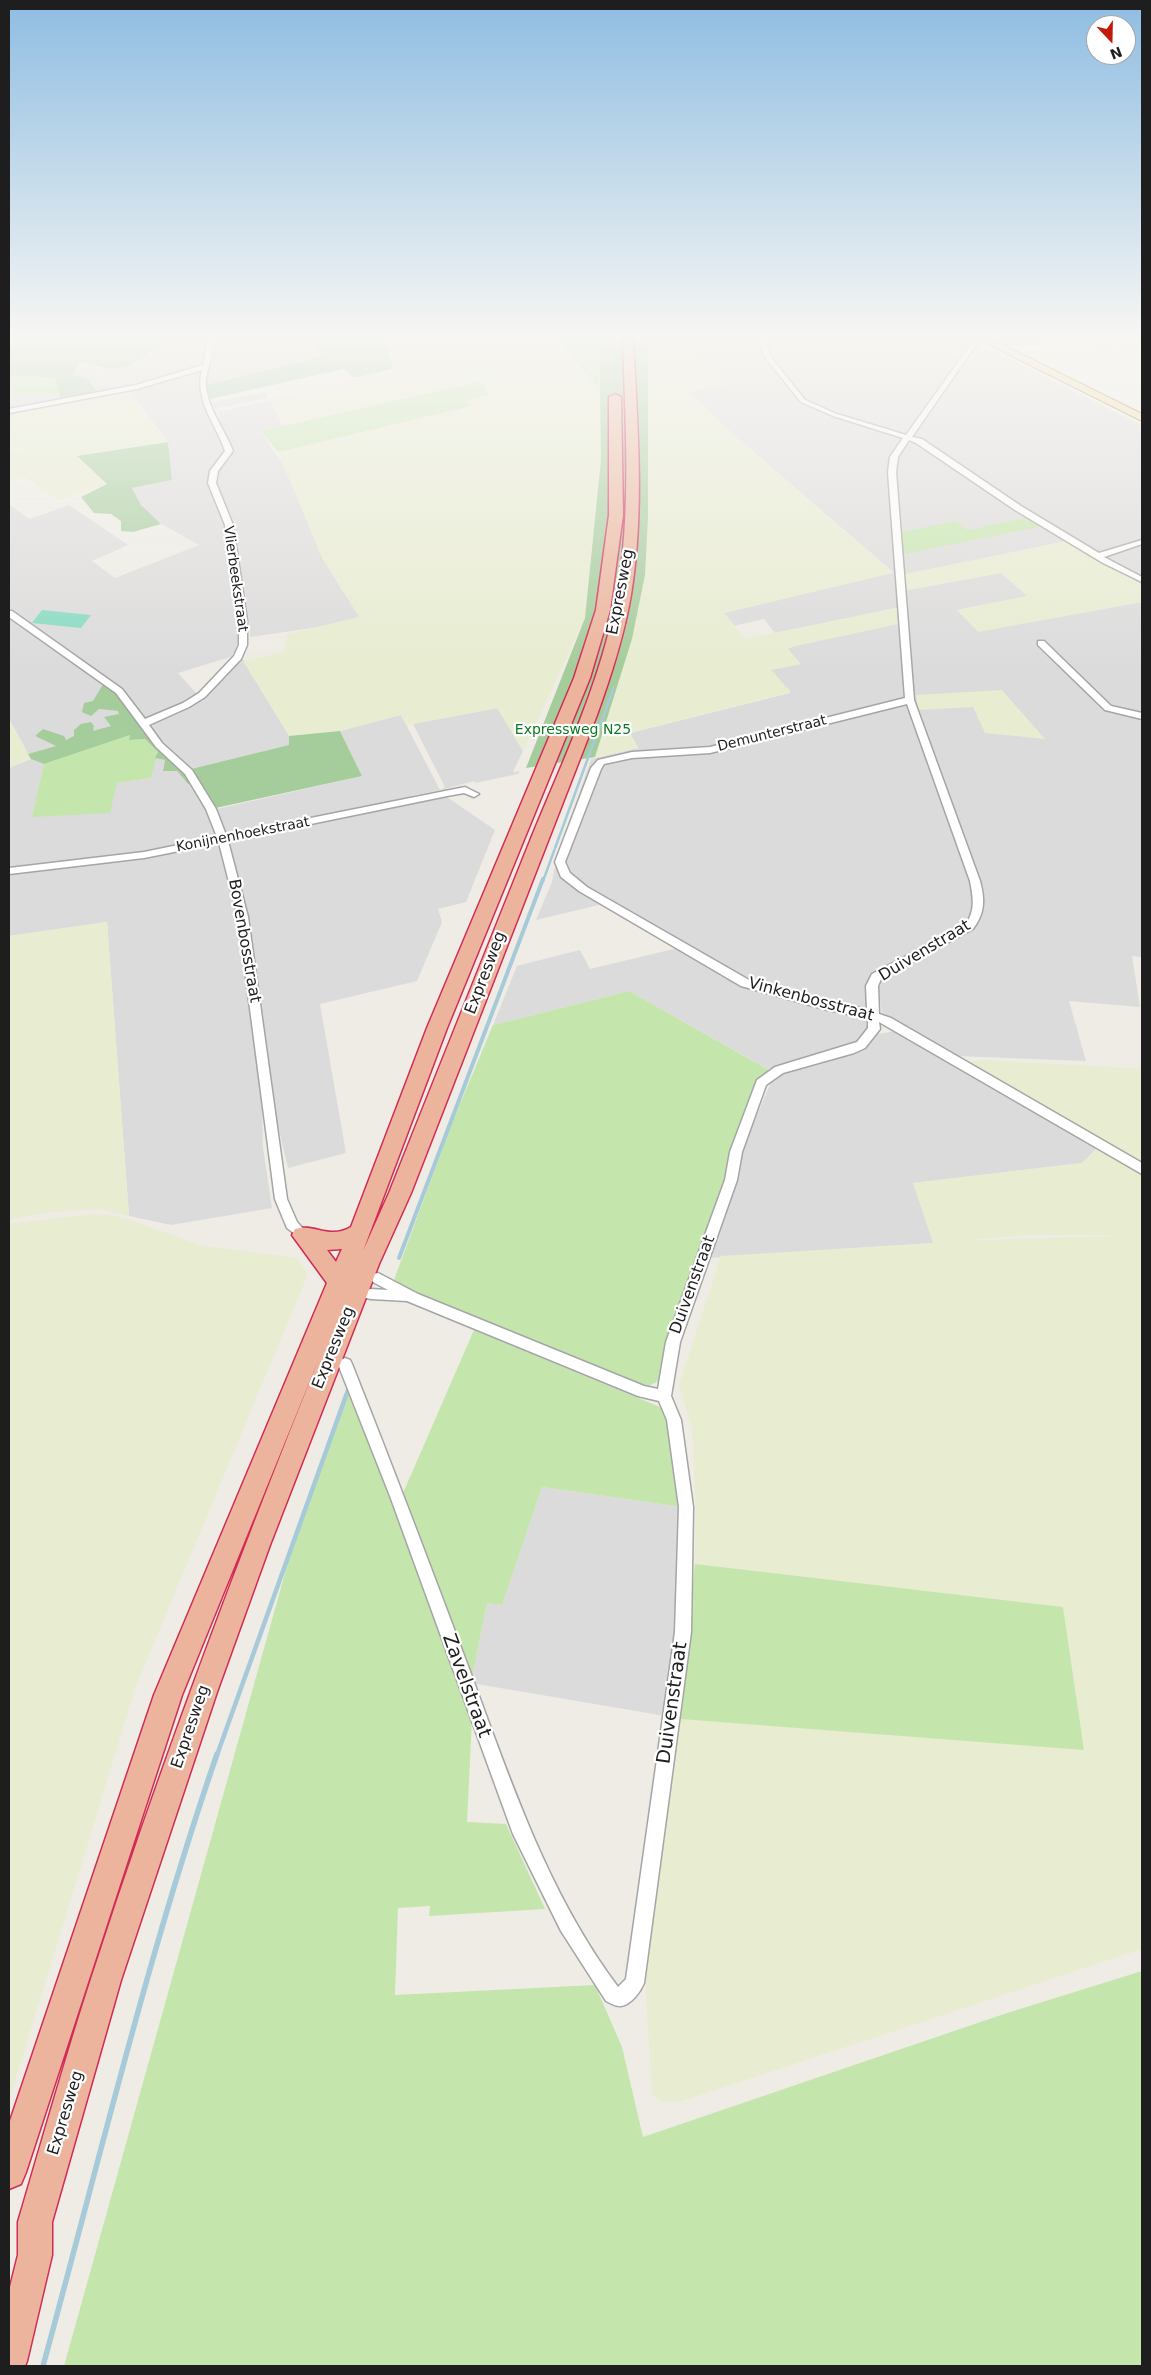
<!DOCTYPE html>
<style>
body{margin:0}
#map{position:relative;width:1151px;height:2375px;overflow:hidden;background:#eeece4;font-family:"DejaVu Sans",sans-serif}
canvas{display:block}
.frame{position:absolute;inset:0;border:10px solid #1e1e1e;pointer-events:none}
.north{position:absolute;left:1086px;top:15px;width:50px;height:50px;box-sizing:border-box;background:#fff;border:1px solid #a5a5a5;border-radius:50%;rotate:159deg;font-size:14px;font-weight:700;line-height:20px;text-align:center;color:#1e1e1e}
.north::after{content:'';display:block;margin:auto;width:18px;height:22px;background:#c21a09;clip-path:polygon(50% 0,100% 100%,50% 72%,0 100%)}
</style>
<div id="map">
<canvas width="1151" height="2375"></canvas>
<div class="frame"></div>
<div class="north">N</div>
</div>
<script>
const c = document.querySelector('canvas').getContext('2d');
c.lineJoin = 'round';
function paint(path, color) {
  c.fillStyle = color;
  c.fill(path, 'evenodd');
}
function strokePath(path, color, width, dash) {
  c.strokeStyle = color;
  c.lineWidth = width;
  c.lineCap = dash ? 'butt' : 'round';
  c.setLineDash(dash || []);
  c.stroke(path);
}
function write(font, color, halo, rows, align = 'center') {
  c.font = font + ' "DejaVu Sans",sans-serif';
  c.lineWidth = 4.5;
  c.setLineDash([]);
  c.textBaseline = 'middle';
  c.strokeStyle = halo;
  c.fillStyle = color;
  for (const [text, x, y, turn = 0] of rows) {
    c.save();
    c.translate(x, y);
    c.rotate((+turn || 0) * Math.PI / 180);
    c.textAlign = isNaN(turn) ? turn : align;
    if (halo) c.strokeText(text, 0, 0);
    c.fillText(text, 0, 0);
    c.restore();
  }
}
paint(new Path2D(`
 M159 337H329L332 342 324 356 201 386 213 420H221L217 412 270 400 283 426 261 432 291 476 322 550 341 589 368 620 250 637 248 614H237L239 639 234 653 231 654 233 656 178 673 196 693 204 697 241 658 246 662 289 736 290 745 191 769 159 745 131 709H99L118 711 120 714 112 726 65 740 43 729 35 736 57 746 28 754 9 718V504L29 519 69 505 128 545 92 561 115 578 199 545 156 521 141 505 132 488 172 480 168 442 130 391 98 393 72 375 81 361 105 370 161 343Z
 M646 337H964L971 341 968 346 987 348 1142 425V585L1067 541 906 574 893 572 907 590 1001 573 1028 596 957 610 978 631 1142 602V957L1132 956 1140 1007 1069 1001 1086 1061 956 1056 882 1013 879 992 867 987 869 1006 862 1009V1016L868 1020 869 1028 879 1034 895 1031 1097 1148 1082 1163 913 1183 934 1243 709 1258 725 1217 747 1138 772 1080 781 1074 825 1063 822 1055 768 1069 629 991 493 1025 517 966 580 950 590 969 678 948 603 904 536 920 552 882 557 857 591 759 638 748 630 733 790 693 771 670 800 664 787 649 896 608 775 633 764 619 734 626 724 613 893 572 726 428 688 391 696 351 648 355Z
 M989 337H1038V346H1007Z
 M265 392 268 398 215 409 212 402Z
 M9 395H59L62 402 9 416Z
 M498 708 523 751 513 772 520 771 518 774 475 783 474 781 441 790 410 796 414 804 447 797 495 830 466 902 438 909 442 922 417 981 320 1004 346 1153 288 1168 274 1109 262 1110 263 1148 272 1208 171 1225 129 1216 107 922 9 936V768L31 759 44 764 33 817 117 783 151 778 155 758 165 760 163 771H177L188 784 196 783 211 809H217L362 776 340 731 401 715 440 790 445 787 413 724Z
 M542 1487 682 1507 671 1717 471 1683 487 1603 502 1604Z`), '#dcdbdb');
paint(new Path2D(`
 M384 337H599L601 459 585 618 523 751 497 708 406 725 401 715 340 731 289 736 243 661 285 652 287 634 359 617 322 558 278 452 471 406 465 400 489 395 481 381 283 426 269 399 393 371Z
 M1038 337H1132L1142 352 1038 346Z
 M696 351 724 386 689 392 726 428 893 573 724 613 745 639 897 608 898 624 787 648 801 664 771 670 791 692 630 733 638 748 595 757 632 639 648 517V355Z
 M129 391 168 442 78 456 107 484 59 500 25 477 9 483V452L27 450V447L9 449V416L62 402Z
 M1067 541 1142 585V602L978 632 957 610 1027 596 1001 573 907 590 906 574Z
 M1002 690 1045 739 985 733 973 707 918 710 916 695Z
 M9 719 31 759 9 768Z
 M107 922 129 1216 99 1209 50 1212 9 1220V936Z
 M983 1060 1142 1069V1949L682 2101 661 2102 652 2094 646 1993 650 1914 680 1719 1084 1749 1063 1607 695 1564 696 1505 692 1429 679 1385 721 1256 933 1243 913 1183 1082 1163 1097 1149 951 1064ZM1027 1235H1115V1236L954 1241Z
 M91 1214 110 1215 128 1219 200 1245 296 1258 308 1274 136 1686 9 2101V1224Z`), '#e8ecd0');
paint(new Path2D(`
 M555 337H598L599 389Z
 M9 375 55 378 59 395H9Z
 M481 381 490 395 466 400 472 406 278 452 261 431Z
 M1028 517 1043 526 904 554 902 532 956 521 968 530Z
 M130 735 129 740 145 739 158 752 151 778 117 783 110 813 32 817 44 764Z
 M629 991 771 1071C747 1082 731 1153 727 1178L660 1380 647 1387 411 1290 394 1280 452 1123 493 1025Z
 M474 1330 660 1407 666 1413 669 1423 682 1507 542 1487 502 1605 487 1603 471 1683 472 1719 467 1822 506 1824 545 1909 429 1916 430 1906 398 1908 395 1995 595 1985 622 2047 643 2137 1004 2014 1142 1971V2366H64L292 1548 349 1391 400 1500Z
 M695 1564 1063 1607 1084 1750 680 1719Z`), '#c4e6ac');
paint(new Path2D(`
 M9 337H159L161 343C129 369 121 376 81 361L72 375 88 379 98 393 60 399 55 378 9 375Z
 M329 337H384L393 369 354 378 344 369 210 399 206 385 323 356 315 346 332 342Z
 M599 337H646L648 355V517L645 575 632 639 595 757 526 768 585 618 601 459Z
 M168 442 172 480 132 488 141 505 161 524 133 532 121 531V521L111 514 94 513 81 497 107 484 77 456Z
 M105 681 119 692 159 745 191 769 289 745V736L340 731 362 776 211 809 196 783 188 784 177 771H163L165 760 155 758 158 752 145 739 129 740 130 735 44 764 31 759 28 754 56 746 35 736 43 729 64 736 66 740 74 736V730L81 724 91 722 94 726 93 731 111 726 104 717 119 714 118 711 99 709 91 716 82 712 84 703 93 701Z`), '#a5cc9b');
paint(new Path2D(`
 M42 610 91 615 81 628 32 623Z`), '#86dac1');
strokePath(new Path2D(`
 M543 881 614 687`), '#a7cada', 2.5);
strokePath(new Path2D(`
 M399 1258 543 879`), '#a7cada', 4);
strokePath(new Path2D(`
 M217 1755 348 1390`), '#a7cada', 4.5);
strokePath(new Path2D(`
 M43 2366C99 2162 148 1954 217 1754`), '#a7cada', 5.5);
const minor = new Path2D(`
 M208 337H214C215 355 205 369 206 386 208 409 225 430 233 451L218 471 216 483 233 525 247 620V645L241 659 205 697 189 707 149 725 162 743 192 770 216 809 226 835 465 787 479 794 474 797 464 793 447 796 228 841 248 917 287 1199 297 1222 309 1235 308 1239 303 1240 287 1228 275 1199 238 917 219 843 144 858 9 874V868L144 852 217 837 206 809 185 774 156 747 116 693 9 617V611H12L122 689 145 719 183 703 199 693 234 656 239 645V620L225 525 208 483 210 471 225 451C216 424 194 400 202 370L137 389 9 413V409L136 385 203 365Z
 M758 337H764L770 356 805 400 837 414 906 435 971 344 980 338H984V340L975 346 912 437 922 439 1021 506 1099 553 1142 540V544L1104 557 1142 577V582L1103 563 1015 510 916 443 909 440 898 457 896 472 914 700 980 881C985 900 985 913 973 929L881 979 878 986 879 1014 891 1018 1142 1163V1174L879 1022 880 1029 865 1048 854 1053 783 1073 766 1085 742 1152 737 1180 680 1342 671 1396 681 1420 693 1507 691 1632 644 1983C641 1991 631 2005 621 2006 617 2007 610 2003 606 2001L561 1931 513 1834 390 1496 338 1364 340 1360 345 1358 350 1360 352 1364C393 1467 432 1570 471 1674 511 1782 548 1894 618 1987L626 1979 675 1632 679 1507 667 1420 659 1401 638 1396 407 1301 371 1299 366 1298 364 1294 366 1290 371 1289 388 1290 373 1282 371 1278 373 1274 378 1273 418 1294 644 1386 658 1389 666 1342 725 1180 730 1152 757 1080 775 1067 857 1042 868 1028V1018L828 1010 741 986 579 891 561 877 555 862 591 768 598 760 632 752 710 747 905 698 888 472 890 457 903 438 833 416 801 402 764 356ZM907 704 970 881C973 897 976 911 965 925L872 974 866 986 867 1009 828 1002 749 980 587 887 570 873 565 862 601 769 604 764 632 758 710 753Z
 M1038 641H1044L1111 706 1142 713V719L1105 710 1038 645Z`);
const primary = new Path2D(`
 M974 337H987L1142 414V421Z`);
const trunk = new Path2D(`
 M623 337H633C637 422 645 510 631 595 624 636 611 676 597 715L411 1193 379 1264 270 1545 217 1692 121 1980 52 2222V2255L27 2361 25 2366H9V2291L18 2255V2222C42 2141 65 2059 91 1979 159 1769 237 1562 320 1356L182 1695 26 2172 21 2184 9 2189V2124L154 1695 327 1283 292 1235 295 1229C315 1223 329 1240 351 1227L427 1028 574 678 596 610 609 515V397L615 394 621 397 623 515 610 610 590 678 447 1028 363 1251 389 1193C436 1075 483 958 530 841 563 760 602 680 617 594 632 510 625 422 623 337ZM342 1249 336 1262 327 1250Z`);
strokePath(minor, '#a5a5a5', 3);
strokePath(primary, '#916f07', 2);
strokePath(trunk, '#d22c56', 3);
paint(minor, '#fff');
paint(primary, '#f7daa0');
paint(trunk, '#ecb49c');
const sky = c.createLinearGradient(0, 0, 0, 670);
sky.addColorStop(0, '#8ebde2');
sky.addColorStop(0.5, '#f7f6f3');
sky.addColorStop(1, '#f7f6f300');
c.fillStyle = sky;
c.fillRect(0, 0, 1151, 670);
write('14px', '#1e1e1e', '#fff', [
 ["Vlierbeekstraat",235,579,82],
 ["Demunterstraat",772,734,-14],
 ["Konijnenhoekstraat",243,835,-11]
]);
write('14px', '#107722', '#fff', [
 ["Expressweg N25",573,730]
]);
write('16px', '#1e1e1e', '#fff', [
 ["Expresweg",621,592,-79],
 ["Bovenbosstraat",244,941,80],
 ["Duivenstraat",925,951,-31],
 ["Expresweg",486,973,-69],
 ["Vinkenbosstraat",811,1000,15],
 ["Duivenstraat",693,1285,-70],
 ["Expresweg",334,1348,-68],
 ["Expresweg",191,1727,-71],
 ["Expresweg",66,2113,-73]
]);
write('19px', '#1e1e1e', '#fff', [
 ["Zavelstraat",466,1686,70],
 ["Duivenstraat",673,1703,-82]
]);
</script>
